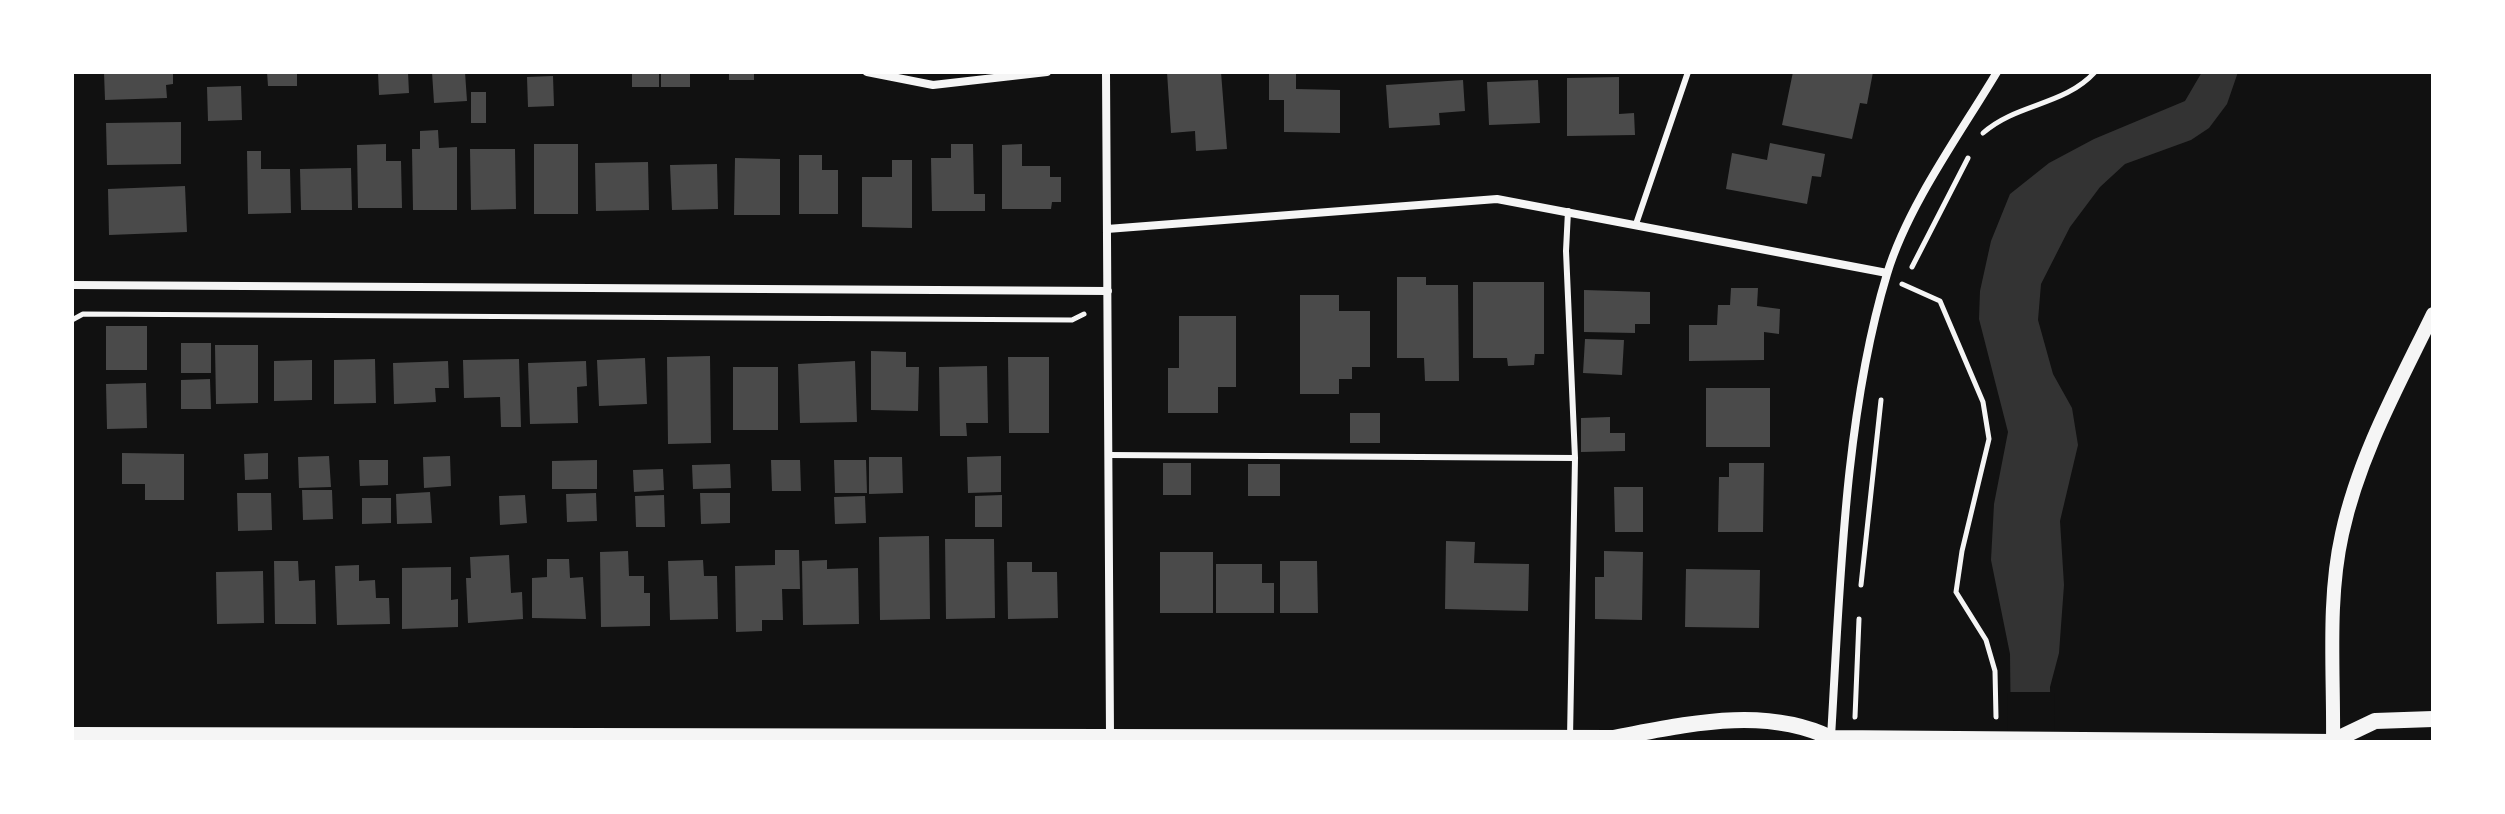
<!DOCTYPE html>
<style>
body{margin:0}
#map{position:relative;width:2505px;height:814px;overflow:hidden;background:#111;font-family:Spectral,serif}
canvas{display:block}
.frame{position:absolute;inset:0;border:74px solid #fff;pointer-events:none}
</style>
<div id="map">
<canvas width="2505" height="814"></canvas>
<div class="frame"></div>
</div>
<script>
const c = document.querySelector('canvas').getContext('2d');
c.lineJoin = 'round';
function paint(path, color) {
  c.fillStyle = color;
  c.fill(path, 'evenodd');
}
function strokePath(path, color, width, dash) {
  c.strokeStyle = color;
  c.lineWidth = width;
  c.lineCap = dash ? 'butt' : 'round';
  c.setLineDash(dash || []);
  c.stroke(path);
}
paint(new Path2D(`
 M2202 72H2238L2227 104 2209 128 2191 140 2125 164 2100 187 2070 227 2041 284 2038 320 2053 374 2072 408 2078 445 2060 521 2064 585 2059 653 2050 687 2051 742H2011L2010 654 1991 560 1994 504 2008 432 1979 319 1980 291 1991 241 2010 194 2049 163 2094 139 2185 101Z`), '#333');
paint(new Path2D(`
 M2008 692H2054L2055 742H2007Z`), '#111');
paint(new Path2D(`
 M104 72H173V84L166 85 167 98 105 100Z
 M267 72H297V86H268Z
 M378 72H408L409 93 379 95Z
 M432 72H465L467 101 434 103Z
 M632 72H659V87H632Z
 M661 72H690V87H661Z
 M729 72H754V80H729Z
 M1167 72H1221L1227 149 1196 151 1195 131 1171 133Z
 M1269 72H1296V89L1340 90V133L1284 132V100H1269Z
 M1793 72H1873L1867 104 1860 103 1852 139 1782 125Z
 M553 76 554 106 528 107 527 77Z
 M1619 77V114L1634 113 1635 135 1567 136V78Z
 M1463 80 1465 111 1439 113 1440 125 1389 128 1386 85Z
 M1538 80 1540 123 1489 125 1487 82Z
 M241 86 242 120 208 121 207 87Z
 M471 92H486V123H471Z
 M181 122V164L107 165 106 123Z
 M438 130 439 148 457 147V210H413L412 149H420V131Z
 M1770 143 1825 154 1821 177 1812 176 1807 204 1726 189 1732 153 1767 160Z
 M386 144V161H401L402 208H358L357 145Z
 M534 144H578V214H534Z
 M951 144H973L974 194H985V211H932L931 158H951Z
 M1022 144V166H1050V177H1061V202H1052L1051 209H1002V145Z
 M470 149H515L516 209 471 210Z
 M247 151H261V169H290L291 213 248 214Z
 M799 155H822V170H838V214H799Z
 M735 158 780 159V215H734Z
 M892 160H912V228L862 227V177H892Z
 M648 162 649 210 596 211 595 163Z
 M717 164 718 209 672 210 670 165Z
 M351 168 352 210H301L300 169Z
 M185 186 187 232 109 235 108 189Z
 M1397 277H1426V285H1458L1459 381H1425L1424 358H1397Z
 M1473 282H1544V354H1535L1534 365 1508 366 1507 358H1473Z
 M1731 288H1758L1757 306 1780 309 1779 334 1764 332V360L1689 361V325H1717L1718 305H1730Z
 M1584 290 1650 292V324H1635V333L1584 332Z
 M1300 295H1339V311H1370V367H1352V379H1339V394H1300Z
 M1179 316H1236V387H1218V413H1168V368H1179Z
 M106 326H147V370H106Z
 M1585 339 1624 340 1622 375 1583 373Z
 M181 343H211V373H181Z
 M215 345H258V403L216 404Z
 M871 351 906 352V367H919L918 411 871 410Z
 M710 356 711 443 668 444 667 357Z
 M1008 357H1049V433H1009Z
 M645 358 647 404 599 406 597 360Z
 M375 359 376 403 334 404V360Z
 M519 359 521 427H501L500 397 464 398 463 360Z
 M312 360V400L274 401V361Z
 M448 361 449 388H435L436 402 394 404 393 363Z
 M586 361 587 386 577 387 578 423 530 424 528 363Z
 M855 361 857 422 800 423 798 364Z
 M987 366 988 423H966L967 436H940L939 367Z
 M733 367H778V430H733Z
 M210 379 211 409H181V380Z
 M146 383 147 428 107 429 106 384Z
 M1706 388H1770V447H1706Z
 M1350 413H1380V443H1350Z
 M1610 417V433H1625V451L1581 452V418Z
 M122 453 184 454V500H145V484H122Z
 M268 453V479L245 480 244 454Z
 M329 456 331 487 299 488 298 457Z
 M450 456 451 486 424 488 423 457Z
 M1001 456V492L968 493 967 457Z
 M869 457H902L903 493 869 494Z
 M359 460H388V485L360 486Z
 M597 460V489H552V461Z
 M771 460H800L801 491H772Z
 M834 460H866L867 493H835Z
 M1163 463H1191V495H1163Z
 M1729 463H1764L1763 532H1718L1719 477H1729Z
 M730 464 731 488 693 489 692 465Z
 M1248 464H1280V496H1248Z
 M663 469 664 490 634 492 633 470Z
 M1614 487H1643V532H1615Z
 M302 490H332L333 519 303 520Z
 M430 492 432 523 397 524 396 494Z
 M237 493H271L272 530 238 531Z
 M596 493 597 521 567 522 566 494Z
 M700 493H730V523L701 524Z
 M525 495 527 523 500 525 499 496Z
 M664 495 665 527H636L635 496Z
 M1002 495V527H975V496Z
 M865 496 866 523 835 524 834 497Z
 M362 498H391V523L362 524Z
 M929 536 930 619 880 620 879 537Z
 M945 539H994L995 618 946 619Z
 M1446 541 1475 542 1474 563 1529 564 1528 611 1445 609Z
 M775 550H799L800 589H782L783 620H762V631L736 632 735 566 775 565Z
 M628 551 629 576H644V593H650V626L601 627 600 552Z
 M1604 551 1643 552 1642 620 1595 619V577H1604Z
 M1160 552H1213V613H1160Z
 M509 555 511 593 522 592 523 619 468 623 466 578H471L470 557Z
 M547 559H569L570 578 583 577 586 619 532 618V578L547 577Z
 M703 560 704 576H717L718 619 670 620 668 561Z
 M827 560V569L858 568 859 624 803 625 802 561Z
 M274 561H298L299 581 315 580 316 624H275Z
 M1280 561H1317L1318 613H1280Z
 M1007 562H1032V572H1057L1058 618 1008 619Z
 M1216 564H1262V583H1274V613H1216Z
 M359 565V581L375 580 376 598H389L390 624 337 625 335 566Z
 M451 567V600L458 599V627L402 629V568Z
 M1686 569 1760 570 1759 628 1685 627Z
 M263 571 264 623 217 624 216 572Z`), '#4a4a4a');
strokePath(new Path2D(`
 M1983 133C2017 103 2064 106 2095 72
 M1912 267 1968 158
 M1902 284 1940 301 1983 402 1989 439 1962 551 1956 592 1986 640 1995 671 1996 717
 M72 320 83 314 1072 320 1084 314
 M1861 585 1881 400
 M1855 717 1859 619`), '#f5f5f5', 5);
strokePath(new Path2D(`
 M1568 211 1566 251 1575 458 1570 738
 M1636 224 1688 72
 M1109 455 1575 458`), '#f5f5f5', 6);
strokePath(new Path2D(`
 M867 72 933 85 1047 72
 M1106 72 1110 735
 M1107 229 1497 199 1887 273
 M72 285 1108 291
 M1831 737C1840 589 1844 416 1887 274 1908 205 1960 134 1997 72`), '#f5f5f5', 8);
strokePath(new Path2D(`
 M2333 742C2334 674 2327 601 2342 534 2359 456 2398 386 2433 314`), '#f5f5f5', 14);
strokePath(new Path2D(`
 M72 735 1613 738C1684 725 1763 705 1831 738L2334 742
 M2333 741 2375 721 2433 719`), '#f5f5f5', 16);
</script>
